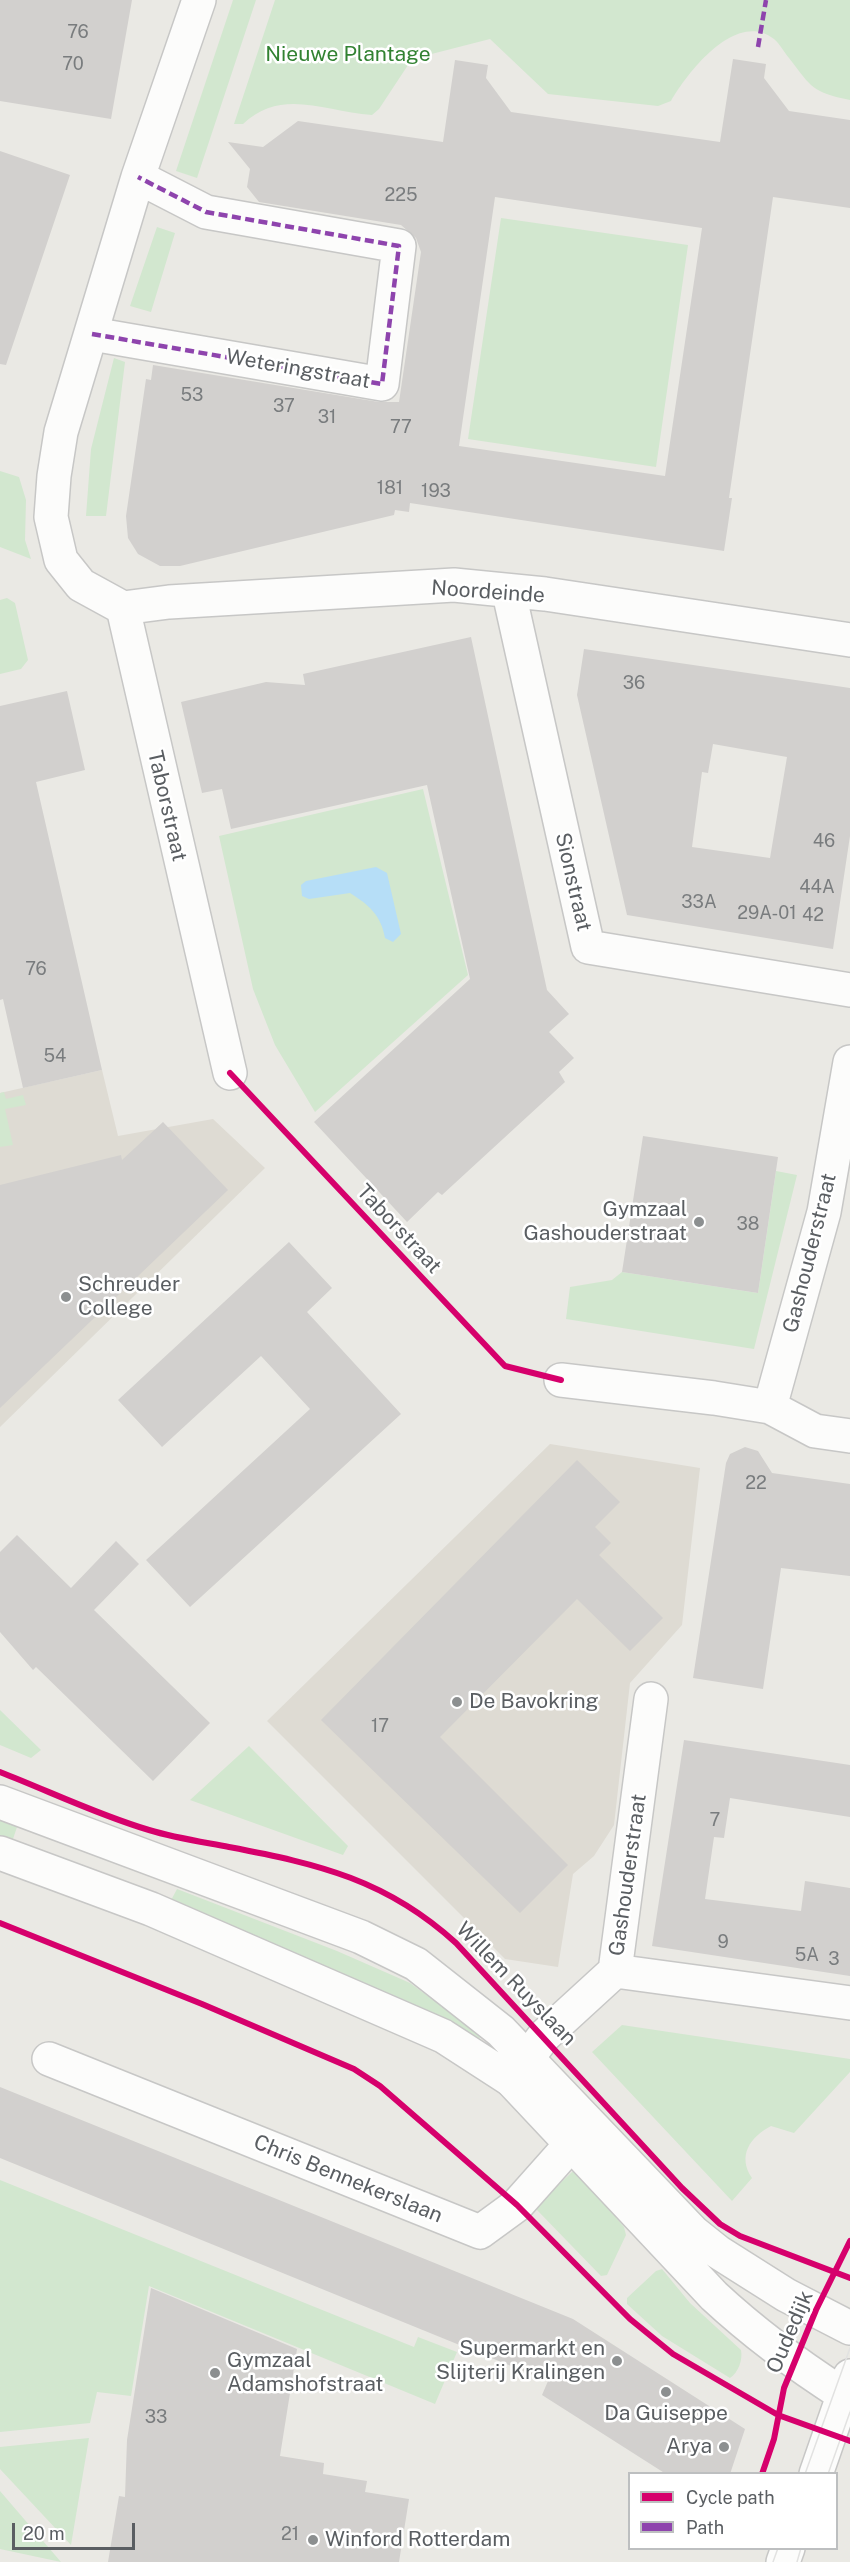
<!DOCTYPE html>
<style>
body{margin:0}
#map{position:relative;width:850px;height:2562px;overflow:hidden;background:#eae9e4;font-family:"Public Sans",sans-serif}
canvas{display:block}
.legend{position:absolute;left:628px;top:2472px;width:210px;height:78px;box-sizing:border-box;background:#fff;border:2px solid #bdbfc0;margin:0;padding:8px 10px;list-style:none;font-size:18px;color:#5a5e62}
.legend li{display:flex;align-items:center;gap:12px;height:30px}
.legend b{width:30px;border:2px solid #bdbfc0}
.scale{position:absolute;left:12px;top:2523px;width:123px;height:27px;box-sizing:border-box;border:3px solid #5a5e62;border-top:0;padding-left:8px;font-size:18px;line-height:21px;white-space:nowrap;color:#5a5e62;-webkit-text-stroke:4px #fff;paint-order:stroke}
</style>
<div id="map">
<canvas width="850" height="2562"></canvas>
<ul class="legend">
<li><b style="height:8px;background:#d6006c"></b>Cycle path</li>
<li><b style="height:8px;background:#8e44ad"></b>Path</li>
</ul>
<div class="scale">20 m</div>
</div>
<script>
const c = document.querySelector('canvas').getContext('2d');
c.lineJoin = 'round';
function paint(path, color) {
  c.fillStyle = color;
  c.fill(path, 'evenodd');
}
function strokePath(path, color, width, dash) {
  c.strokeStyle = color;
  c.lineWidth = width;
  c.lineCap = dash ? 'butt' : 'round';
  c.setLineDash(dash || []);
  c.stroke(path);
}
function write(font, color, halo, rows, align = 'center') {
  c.font = font + ' "Public Sans",sans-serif';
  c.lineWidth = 5;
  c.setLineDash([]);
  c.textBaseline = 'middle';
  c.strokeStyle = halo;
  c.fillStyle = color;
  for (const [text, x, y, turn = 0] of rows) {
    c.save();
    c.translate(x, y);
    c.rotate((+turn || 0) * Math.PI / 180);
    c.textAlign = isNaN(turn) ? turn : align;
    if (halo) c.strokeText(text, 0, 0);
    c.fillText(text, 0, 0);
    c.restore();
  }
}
paint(new Path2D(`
 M102 1070 118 1136 213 1119 265 1168 0 1427V1093Z
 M550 1444 700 1468 682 1625 630 1683 614 1825 594 1856 573 1874 558 1967 505 1959 267 1721Z`), '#dedbd3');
paint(new Path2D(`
 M233 0H256L197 178 176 171Z
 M275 0H850V100C812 92 812 88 789 58 784 52 780 44 774 39 736 9 687 73 671 101L658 106 548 94 490 39 412 59 379 109 372 115C325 112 282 87 243 124H234Z
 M501 218 688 245 656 467 468 439Z
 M157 227 175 233 151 312 130 306Z
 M114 358 125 362 106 516H86L91 449Z
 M0 471 19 477 26 500 25 540 31 559 0 547Z
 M7 598 15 603 28 660 21 669 0 674V600Z
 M423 789 468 975 315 1112 275 1045 253 989 219 836Z
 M4 1092 6 1099 23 1095 26 1105 5 1109 13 1145 0 1147V1093Z
 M776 1171 797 1175 754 1349 566 1319 570 1287 612 1280 622 1272 758 1293Z
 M0 1710 41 1750 31 1758 0 1745Z
 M249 1746 348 1846 343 1855 190 1800Z
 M0 1817 18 1824 12 1842 0 1837Z
 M177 1889 337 1951 410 1983 482 2036 477 2040 408 2002 168 1906Z
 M622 2025 850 2059V2072L794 2133 771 2126C750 2137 737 2156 752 2178L732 2201 592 2052Z
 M572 2172H578L624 2227 626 2235 607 2275 601 2276 537 2210V2205Z
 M0 2180 414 2347 418 2337 457 2352 435 2404 149 2286 131 2396 97 2392 90 2423 0 2432Z
 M662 2269 690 2303 741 2350C743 2360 738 2373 730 2378L662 2336 627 2304V2298L656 2271Z
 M89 2438 71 2545 0 2469V2447Z
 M0 2491 61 2562 0 2549Z`), '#d2e7cf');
paint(new Path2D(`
 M376 867 387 873 401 934 393 942 385 938C381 915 369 905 350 893L309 899 302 896 301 885 306 881Z`), '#b6def7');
paint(new Path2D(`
 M0 0H132L111 119 0 101Z
 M733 59 766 64 764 78 789 111 850 120V208L773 197 729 498H732L724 551 410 503 409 512 395 510 394 515 180 566H160L138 554 128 538 126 516 146 379 151 380 153 365 379 402H399L421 252 416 238 401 225 259 202 247 187 250 169 228 142 263 147 298 121 443 142 455 60 488 65 486 78 511 112 720 142ZM495 197 702 228 665 476 459 446Z
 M0 151 70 175 6 365 0 364Z
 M471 637 547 990 569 1014 549 1032 574 1058 559 1072 565 1082 442 1195 438 1192 407 1222 314 1122 470 979 427 785 231 829 222 789 202 793 181 702 266 682 305 685 303 674Z
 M584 649 850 688V836L833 949 627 915 577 695ZM713 744 787 757 770 858 692 847 702 772 708 773Z
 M67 691 85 770 36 782 102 1070 23 1088 3 999 0 1000V706Z
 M163 1122 228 1190 0 1408V1185L121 1155 122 1160Z
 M643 1136 778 1157 758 1293 622 1272Z
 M289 1242 332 1288 307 1312 401 1414 190 1607 146 1560 310 1409 261 1356 162 1447 118 1400Z
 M745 1447 758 1451 772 1473 850 1484V1576L781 1568 763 1689 693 1678 726 1463 730 1454Z
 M577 1460 620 1502 595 1527 611 1543 599 1555 663 1618 630 1651 577 1599 440 1737 568 1865 520 1913 321 1720Z
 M17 1535 71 1588 116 1541 139 1564 94 1610 210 1723 153 1781 36 1667 33 1670 0 1632V1552Z
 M684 1740 850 1765V1817L730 1798 724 1838 714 1837 705 1899 801 1911 805 1881 850 1888V1976L652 1946Z
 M0 2087 573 2319 745 2429 730 2474H666L542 2395 548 2381 0 2158Z
 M151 2288 297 2349 280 2456 324 2463 323 2474 367 2481 365 2492 409 2499 399 2562H108L119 2496 125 2497 127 2440Z`), '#d2d0ce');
const minor = new Path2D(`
 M92 334 382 384 399 246 206 212 138 177
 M509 593 588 947 850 990
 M123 608 169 602 454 585 545 594 850 640
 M123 608 81 585 61 560 51 517 54 476 61 432 138 177 199 0
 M123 608 230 1073
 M561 1380 714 1398 770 1407 815 1431 850 1436
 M770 1407 824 1212 850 1062
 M615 1971 850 2003
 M49 2059 480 2232 517 2205 589 2124
 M511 2080 544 2036 615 1971 651 1699`);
const tertiary = new Path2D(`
 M0 1802 361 1937 416 1964 501 2031 693 2232 718 2252 786 2295 850 2328
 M0 1853 151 1909 443 2036 511 2080 714 2296C755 2334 797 2365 844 2395
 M816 2474 850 2376
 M783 2562 788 2548`);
strokePath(minor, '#c7c7c6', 36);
strokePath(tertiary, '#c7c7c6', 36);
strokePath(minor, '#fcfcfb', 33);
strokePath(tertiary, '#fcfcfb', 33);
strokePath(new Path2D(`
 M805 2474 850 2348
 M828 2474 850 2412
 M773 2562 778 2548
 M797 2562 801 2548`), '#e2e2e1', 1.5);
strokePath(new Path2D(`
 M758 47 766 0
 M92 334 382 384 399 246 206 212 138 177`), '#8e44ad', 4.5, [9, 4.5]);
strokePath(new Path2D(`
 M230 1073 505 1366 561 1380
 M0 1772C49 1791 98 1815 149 1830 175 1838 203 1842 229 1847 319 1864 387 1880 456 1943L682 2188 720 2224 740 2236 850 2278
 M0 1923 202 2004 354 2069 380 2086 517 2205 630 2319 673 2354 778 2415 850 2441
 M762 2474 774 2439 784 2388 816 2310 850 2241`), '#d6006c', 6);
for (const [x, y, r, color] of [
 [699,1222,6,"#8c8f90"],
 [66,1297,6,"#8c8f90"],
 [457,1702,6,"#8c8f90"],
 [617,2361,6,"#8c8f90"],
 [215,2373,6,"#8c8f90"],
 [666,2392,6,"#8c8f90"],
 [724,2447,6,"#8c8f90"],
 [313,2540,6,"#8c8f90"]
]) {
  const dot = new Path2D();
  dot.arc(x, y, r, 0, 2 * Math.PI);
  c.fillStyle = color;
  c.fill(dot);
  strokePath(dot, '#fff', 2);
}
write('18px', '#797c7e', null, [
 ["76",78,32],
 ["70",73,64],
 ["225",401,195],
 ["53",192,395],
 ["37",284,406],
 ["31",327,417],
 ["77",401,427],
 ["181",390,488],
 ["193",436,491],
 ["36",634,683],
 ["46",824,841],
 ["44A",817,887],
 ["33A",699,902],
 ["29A-01",767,913],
 ["42",813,915],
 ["76",36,969],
 ["54",55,1056],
 ["38",748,1224],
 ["22",756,1483],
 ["17",380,1726],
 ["7",715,1820],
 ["9",723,1942],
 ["5A",807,1955],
 ["3",834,1959],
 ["33",156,2417],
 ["21",290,2534]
]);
write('21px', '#328232', '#fff', [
 ["Nieuwe Plantage",348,55]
]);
write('21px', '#5a5e62', '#fff', [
 ["Weteringstraat",298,369,10],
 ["Noordeinde",488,592,4],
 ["Taborstraat",167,806,77],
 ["Sionstraat",573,882,77],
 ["Taborstraat",399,1229,47],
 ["Gashouderstraat",810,1253,-76],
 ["Gashouderstraat",628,1875,-82],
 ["Willem Ruyslaan",516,1984,46],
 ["Chris Bennekerslaan",348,2179,22],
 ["Oudedijk",790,2332,-67]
]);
write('21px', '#5a5e62', '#fff', [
 ["Gymzaal",687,1210,"right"],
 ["Gashouderstraat",687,1234,"right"],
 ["Schreuder",78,1285],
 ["College",78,1309],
 ["De Bavokring",469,1702],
 ["Supermarkt en",605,2349,"right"],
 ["Slijterij Kralingen",605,2373,"right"],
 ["Gymzaal",227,2361],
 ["Adamshofstraat",227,2385],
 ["Da Guiseppe",666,2414,"center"],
 ["Arya",712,2447,"right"],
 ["Winford Rotterdam",325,2540]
], 'left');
</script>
